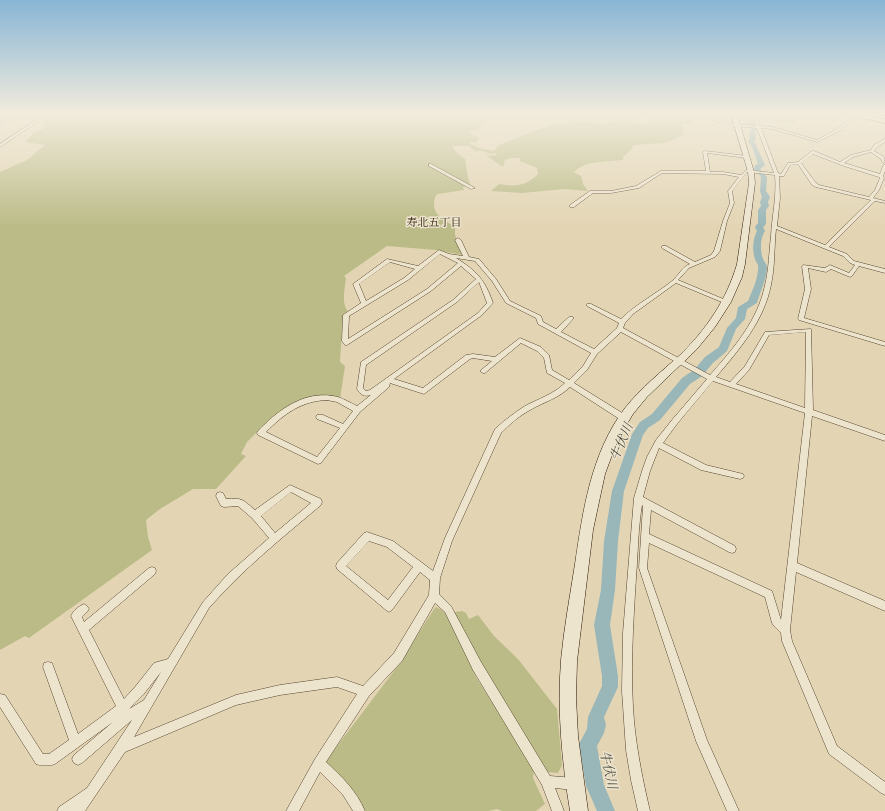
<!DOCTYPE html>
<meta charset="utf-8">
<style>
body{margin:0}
canvas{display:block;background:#e3d5b4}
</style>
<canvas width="885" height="811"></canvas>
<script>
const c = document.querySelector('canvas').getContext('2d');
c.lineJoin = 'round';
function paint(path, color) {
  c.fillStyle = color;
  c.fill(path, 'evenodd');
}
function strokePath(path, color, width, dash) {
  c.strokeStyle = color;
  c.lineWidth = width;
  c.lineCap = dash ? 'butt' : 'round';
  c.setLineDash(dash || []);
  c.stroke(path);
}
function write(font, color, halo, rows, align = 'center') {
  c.font = font + ' "Libre Caslon Text","Noto Serif JP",serif';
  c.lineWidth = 3;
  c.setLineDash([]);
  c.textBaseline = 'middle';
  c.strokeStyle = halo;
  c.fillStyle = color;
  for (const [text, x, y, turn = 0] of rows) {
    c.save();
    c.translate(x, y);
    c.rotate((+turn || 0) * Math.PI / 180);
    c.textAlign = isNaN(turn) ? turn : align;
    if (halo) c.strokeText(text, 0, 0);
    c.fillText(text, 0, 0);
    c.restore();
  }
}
paint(new Path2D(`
 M48 114H489L479 129 468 132 479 138 476 143 471 142 470 144 479 148 494 151 499 145 554 123 562 124 569 121 605 123 627 120 643 124 650 120 647 116H642L640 114C656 114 680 109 692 122L691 124 681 125 684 134 673 140 664 143 634 145 630 151 623 157V160C607 162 586 160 574 172L581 176 583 184 588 191 565 189 522 193 491 191 499 184C516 187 526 186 538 174L537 168 520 161V158H510L505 160 503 167 487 156 497 155 496 153 490 154 483 151H476L468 146H452L456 152 465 159 468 178 471 186 463 187 464 190 438 194 436 195C429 213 442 219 455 227V235L463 255 436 250 387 246 344 276 346 278C345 288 341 304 348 311L343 314 340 362 345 366 340 399 303 401 257 432 247 442 241 454 246 456 216 489H193L160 509 146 520 148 537 152 550 29 638 25 636 0 650V172L27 160 45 145 25 142 35 132 46 127V126L42 125 44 122 42 120 47 117 46 115Z
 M760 114H798V118L793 123 763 119Z
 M436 607 442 610 448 617 476 677 534 769 533 778 545 804 536 811H503L497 809 488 811H364L325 762 397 667 434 609Z
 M462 611 466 613 469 619 478 615 494 636 518 659 557 709 562 765 558 773 547 772 477 659 454 612Z`), '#bbbb87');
strokePath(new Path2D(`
 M0 117 7 114`), '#6b756f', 1);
paint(new Path2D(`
 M740 114H746L754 120 757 130 755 133 756 139 754 141 765 165 760 169 767 177 766 191 770 197 768 202 769 206 766 210V224L763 227 765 231C760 238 760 251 763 259 764 262 767 264 767 267 767 278 760 292 757 303L747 309 745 319 736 329 727 351 713 363 702 376 690 384 660 420 648 428 643 435 624 491 618 541 615 590 610 625 618 676V687L604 717 606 725 604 733 597 746 604 785 615 811H597L586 786 579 744 587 729 588 717 602 686V676L594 625 601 590 604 541 612 491 632 434 640 422 652 414 682 378 694 370 705 357 719 347 727 328 736 318 738 307 748 301C752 291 758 279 758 268 759 264 756 263 755 259 752 251 753 238 757 231L755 227 758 223V210L761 206 760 202 762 197 760 191 761 177 754 169 755 165 758 164 753 149 748 141 750 139 749 133 751 130C750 122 746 119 740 114Z`), '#99b6b8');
const street = new Path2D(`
 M16 114H19L18 118 0 125V123L15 116Z
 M45 114H49L0 147V144Z
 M695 114H698L734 124 757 126 752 114H755L760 126 773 127 817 140 839 128 855 114H857V116L841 130 817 142 773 129 761 128 778 173 781 174 788 163 798 162 812 151H814L840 162 851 155 871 150 874 145 885 139V142L877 147 874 151 884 157 885 164 883 163 881 159 871 152 853 157 844 163 880 174 883 166 885 165V171L883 176 884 178 879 190 873 198 885 201V203L875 201 829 247 847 254 854 261 885 269V273L859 266 852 276 850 277 831 269 826 272 808 268 811 289 804 318 885 342V346L799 320 798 319 805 289 802 266 803 265 825 268 830 265 849 273 855 265 850 263 843 256 776 229C774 248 775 266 771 285 764 321 739 350 716 377L730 382 745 366 765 332 811 329 813 410 885 435V441L812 416 797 563 885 601V611L796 572 790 630 792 641 837 746 885 782V795L881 793 829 754 782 641 781 633 774 626 772 623 765 597 649 543 647 568 707 740 739 811H727L696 741 639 568 643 506 642 505C638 529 638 554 636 578 633 626 630 673 634 721 637 752 643 781 650 811H638L631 780 626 750 622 691 623 633 634 498 642 471 647 457 656 440 672 420 707 379 621 332 597 354 587 370 574 383 627 416 628 418 627 420H621L570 387C559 398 544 402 530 410 519 416 510 424 501 433L452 541 440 578 439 594 451 606 481 662 550 776 574 778 578 780 580 784 578 788 574 790 555 788 564 811H552L542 785 473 670 445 612 435 603 402 661 369 696 326 762C342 777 356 790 365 811H353L343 795 320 772 299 811H286L315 759 357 694 337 687 280 695 236 705 125 752 85 811H57L59 807 87 788 132 720 82 763 78 765 74 763 72 759 74 755 113 722 55 764C49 766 42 766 36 764L0 707V694L5 695 43 754H49L69 740 43 667 44 663 48 662 52 663 78 734 116 706 71 616C73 611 79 606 84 604L87 606 89 609 87 612 82 617 84 622 149 568 152 567 155 568 156 571 155 574 89 630 124 699 135 687 154 663 168 659 203 602 228 574 269 538 252 518 238 506 224 507 221 506 216 496 217 493 220 492 223 493 226 499C243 498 242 499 255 510L290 485 321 499 322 502 321 505C282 538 243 569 209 608L134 737 236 695 280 685 337 677 363 686 394 653 429 595 430 580 420 572 392 610 389 612 386 610 337 569 336 566 337 563 364 533 367 532 393 541 433 571 445 538 495 429C505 420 514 413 525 406 538 399 554 394 565 383L547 373 544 358 537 351 521 343 485 373H483L480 371 492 361 473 358 470 359 424 394 390 383 389 387 360 412 321 463 318 464 258 435 257 433 258 431C279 409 306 389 338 397 344 399 351 403 357 406L371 395C364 397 361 395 357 389L361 362 453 300 476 279 461 266 431 291 347 345H345L342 341 343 315 361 303 353 284 387 259 418 266 439 250 449 254 463 256 455 240 458 238 461 240 469 257 479 259 496 279 510 301 541 316 543 322 556 329 569 317H573V319L561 332 594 349 617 328 619 323 587 306V304H591L621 319C636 304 656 294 672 281 679 275 682 267 690 264L662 248V246H666L695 262 711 255 714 251 723 221 730 203 728 191 739 177 723 174 662 173 639 188 611 193H593L574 207H570V205L590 191H611L636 186 661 171H706L703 152 705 151 747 156 749 157 747 158 707 153 710 172H723L741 175 746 170 774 173 757 128 734 126 695 115ZM813 154 844 166 879 177 880 178 875 190 869 197 819 185 816 183 801 163ZM798 164 812 185 816 187 871 200 825 245 777 226 780 198 779 176H784L790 165ZM747 172 775 175C777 196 772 216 771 236 769 252 769 269 765 285 758 320 734 348 710 375L623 328 625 323 633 314 676 283 724 303H728V301L678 280 689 268 715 257 720 251 727 221 734 203 732 191ZM440 254 458 263 427 289 348 339 349 316 408 280ZM456 258 475 261 492 281 506 303 536 318 538 324 591 353 583 366 569 380 552 370 549 355 541 347 520 338 495 357 473 354 466 355 423 388 394 379 482 315 493 303C485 280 477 271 456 258ZM390 262 415 269 404 278 366 301 359 284ZM479 282 487 303 478 313 370 390 366 391 363 388 366 365 457 302ZM806 332 805 408 736 384 749 370 769 335ZM713 381 805 413 781 620 772 591 649 534 651 510 729 552 732 553 735 552 736 549 735 546 643 497 650 471 659 448 701 470 740 479 743 478 744 476 743 474 706 465 663 443 677 424ZM327 400 337 402 353 411 343 424 323 415H317L316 417 317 419 340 428 317 457 266 432C284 414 301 401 327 400ZM291 492 311 503 275 533 261 516ZM369 541 387 547 413 567 388 600 346 566ZM161 672 144 700 129 709 143 695Z
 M429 164H431L475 188 471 189 429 166Z`);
const secondary = new Path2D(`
 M731 114H737L754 172 755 183 745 264 742 277 731 302 715 327 697 349 647 397 633 414 618 439 605 474 593 530 577 661 576 698 578 736 588 811H570C562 761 557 711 561 660 564 628 570 596 575 564 583 510 591 453 625 408 641 388 661 372 680 355 706 330 727 299 737 264L749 183 748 172Z
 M846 114H855L885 119V123Z`);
strokePath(street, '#56442e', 1);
strokePath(secondary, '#271401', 1);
paint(street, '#ede4ce');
paint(secondary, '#ede4ce');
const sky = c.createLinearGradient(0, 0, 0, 227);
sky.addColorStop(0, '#88b5d5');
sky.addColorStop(0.5, '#f2ecdd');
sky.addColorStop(1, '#f2ecdd00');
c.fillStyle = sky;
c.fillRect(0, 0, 885, 227);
write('11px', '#271401', '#ede4ce', [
 ["寿北五丁目",434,223]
]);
write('italic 13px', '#4f4d41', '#ede4ce', [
 ["牛伏川",622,442,-67],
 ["牛伏川",608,770,77]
]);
</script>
